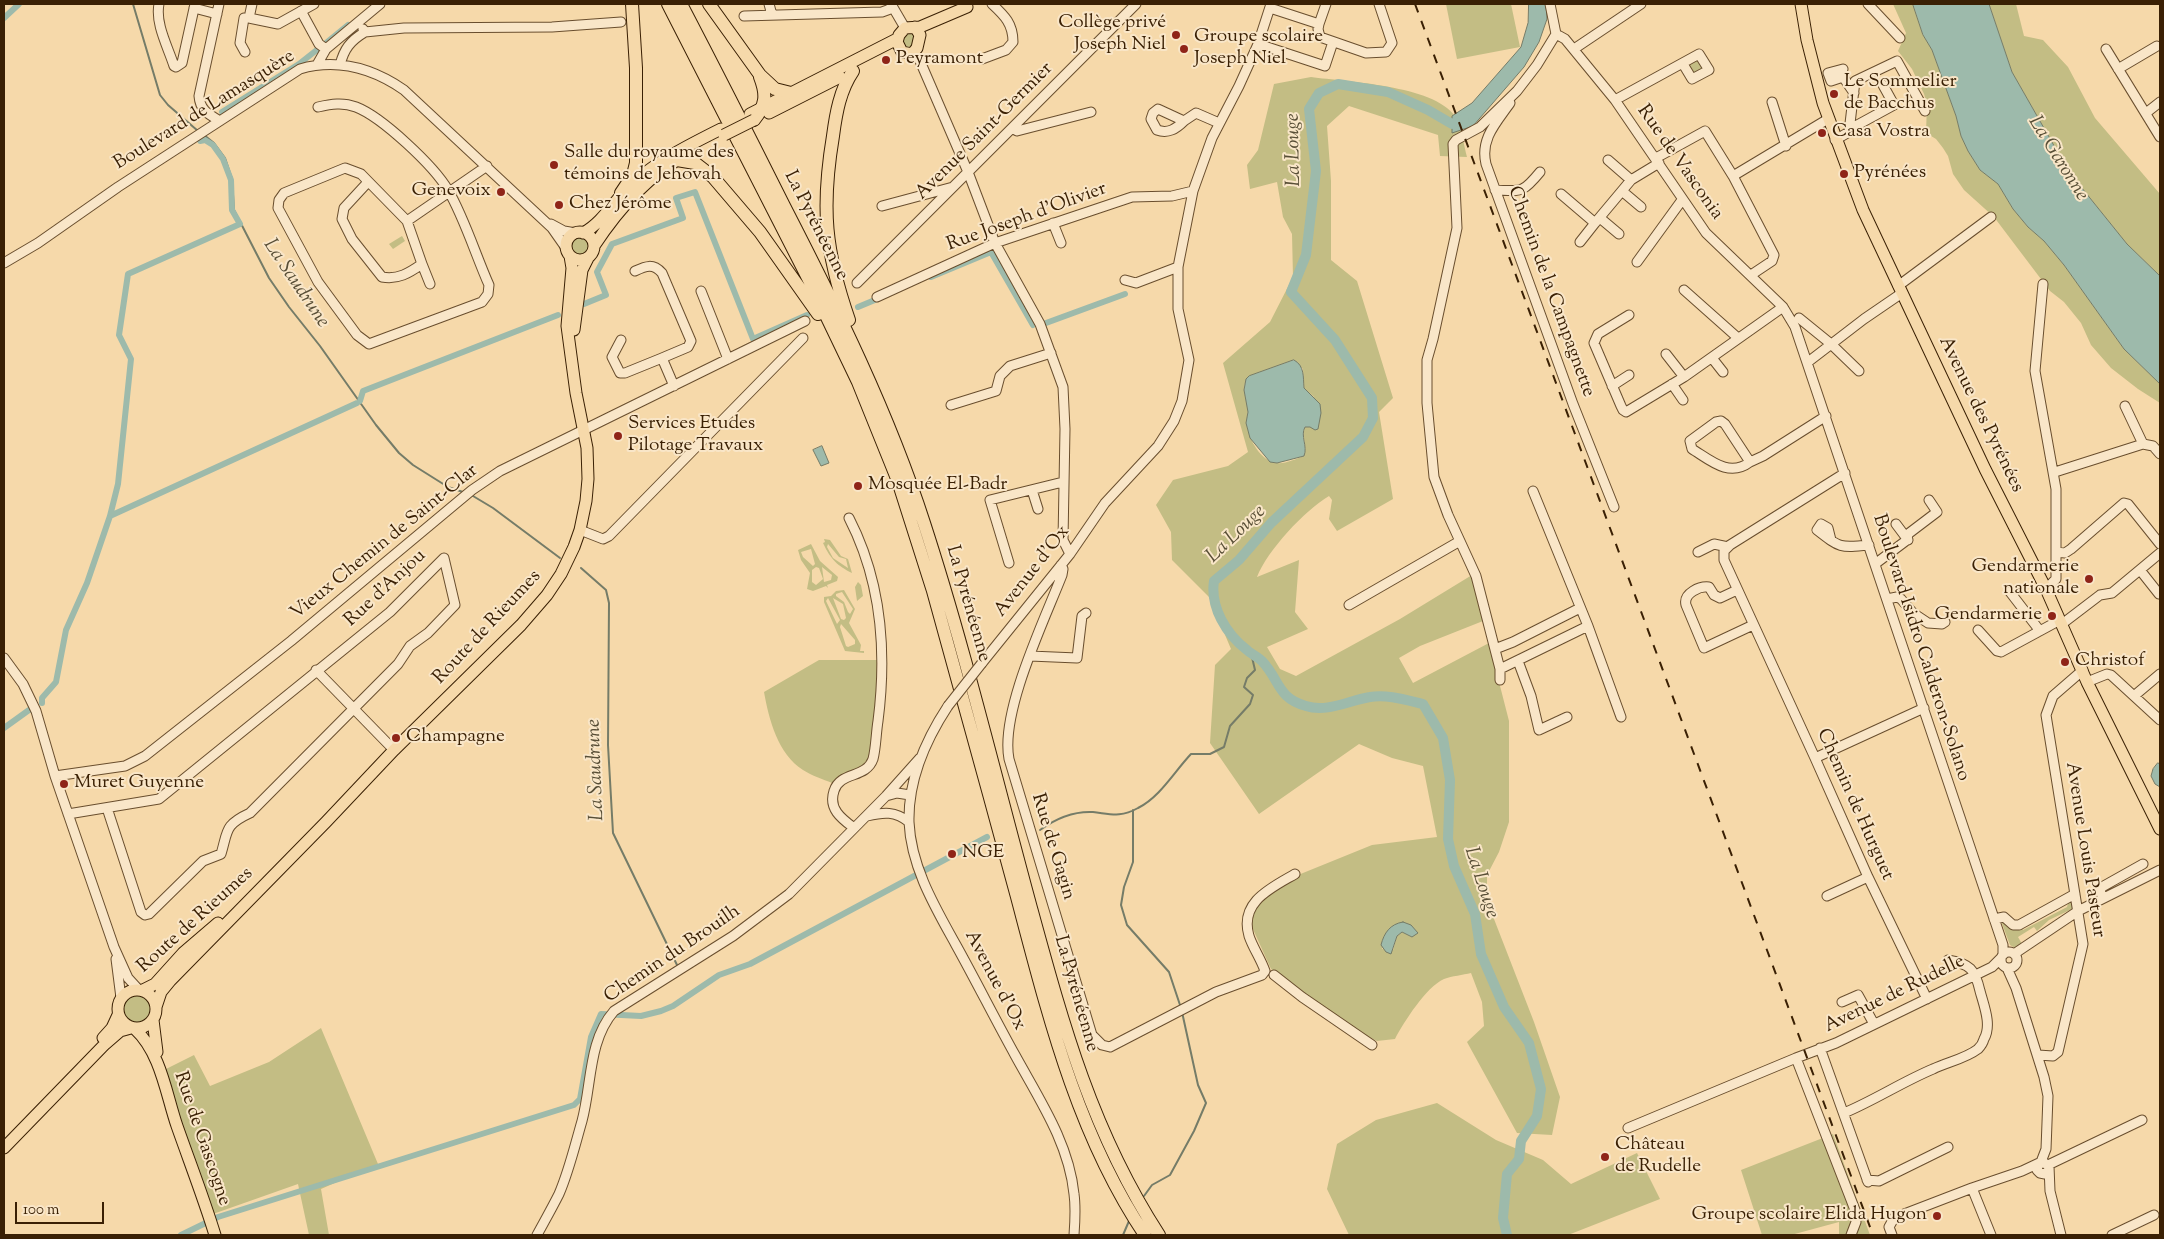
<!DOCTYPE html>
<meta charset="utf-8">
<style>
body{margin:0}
#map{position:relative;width:2164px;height:1239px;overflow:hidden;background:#f6d9aa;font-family:"Sorts Mill Goudy",serif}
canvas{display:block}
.frame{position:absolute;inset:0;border:5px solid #3a2004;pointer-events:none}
.scale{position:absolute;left:15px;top:1202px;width:89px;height:22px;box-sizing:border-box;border:2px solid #3a2004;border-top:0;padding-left:6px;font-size:15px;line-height:18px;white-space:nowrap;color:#3a2004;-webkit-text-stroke:4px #f9e6c8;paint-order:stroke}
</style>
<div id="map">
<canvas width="2164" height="1239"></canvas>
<div class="frame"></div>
<div class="scale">100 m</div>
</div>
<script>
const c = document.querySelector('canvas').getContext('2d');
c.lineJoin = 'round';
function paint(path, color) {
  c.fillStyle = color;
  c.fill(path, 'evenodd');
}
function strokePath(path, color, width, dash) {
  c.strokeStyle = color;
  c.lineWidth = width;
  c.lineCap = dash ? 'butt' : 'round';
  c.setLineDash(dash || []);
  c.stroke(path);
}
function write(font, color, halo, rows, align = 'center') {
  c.font = font + ' "Sorts Mill Goudy",serif';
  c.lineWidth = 4;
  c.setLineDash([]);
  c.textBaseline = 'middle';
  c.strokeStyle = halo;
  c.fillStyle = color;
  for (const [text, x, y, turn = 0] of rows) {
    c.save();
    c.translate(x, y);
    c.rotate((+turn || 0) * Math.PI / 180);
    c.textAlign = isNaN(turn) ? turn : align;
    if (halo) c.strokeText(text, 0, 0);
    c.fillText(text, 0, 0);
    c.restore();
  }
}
paint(new Path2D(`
 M1446 4H1511L1520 47 1457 59Z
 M1893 4H1913L1923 35 1932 50 1956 116 1961 136 1968 151 1980 170 1998 184 2013 209 2028 227 2044 241 2064 265 2124 349 2160 384V403L2138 389 2111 368 2091 345 2081 323 2064 302 2050 291 1994 217 1964 190 1953 174 1948 156 1943 148 1936 139 1926 133 1927 104 1924 94 1912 69 1898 51 1906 33Z
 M1989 4H2016L2024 36 2043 40 2068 67 2095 118 2160 194V276L2127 244 2069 172 2012 72Z
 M901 40a7 7 0 1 1 14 0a7 7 0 1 1-14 0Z
 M1698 59 1705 69 1693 74 1688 66Z
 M1311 77C1347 82 1433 85 1455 116 1461 125 1464 146 1467 157L1440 156 1438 135 1349 106 1327 126 1331 181V260L1357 281 1393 398 1379 412 1393 499 1337 531 1329 519 1332 500 1329 496C1305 510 1267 551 1257 577L1299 560 1295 612 1308 629 1267 647 1280 669 1296 676 1400 619 1472 575 1483 621 1420 646 1399 658 1413 683 1489 643 1509 721V822L1499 852 1487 875V901L1534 1022 1560 1097 1552 1135 1517 1133 1467 1042 1484 1026 1482 1002 1471 973C1463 975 1452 976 1444 979 1426 987 1404 1022 1395 1039L1377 1041 1356 1031 1271 969 1247 916 1266 888 1372 845 1437 837 1423 766 1392 758 1359 744 1259 814 1210 743 1215 665 1231 649 1209 597 1172 560 1171 532 1156 505 1173 480 1228 466 1248 452 1223 363 1270 322 1293 277 1292 234 1283 217 1277 182 1250 189 1247 165 1258 150 1274 84ZM1294 360 1303 369 1304 388 1314 397 1310 427H1305C1301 436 1308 446 1304 456 1296 459 1285 464 1277 463 1260 461 1249 439 1247 425 1246 420 1248 414 1248 409 1246 397 1240 385 1250 376ZM1403 922 1412 937 1402 932 1397 936 1393 950 1382 949Z
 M402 236 405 241 393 249 389 244Z
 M571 247a10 10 0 1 1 20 0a10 10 0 1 1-20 0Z
 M824 539 830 540 841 556 848 559 852 573C838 566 831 560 823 543L825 542ZM828 544 839 557 846 559 848 568 833 558 827 547Z
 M811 544 820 561 838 577 837 581 827 585 828 588 826 586 813 591 807 589 810 573 801 560 798 550ZM811 549 815 564 813 566 803 557 801 552ZM816 567 819 568 823 579 816 585 812 582V570ZM822 567 832 575 831 580 824 582Z
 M858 582 861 585 863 596 857 601 855 587Z
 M844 590 855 609 849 623 861 645 860 651H864V653L845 651 824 602V597L831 596 836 591ZM842 592 853 609 850 614 848 612 844 602 836 596V594ZM828 598 840 620 837 624 826 601ZM833 598 843 604 846 618 844 620 841 619ZM841 624 855 640V644L848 647 846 646 840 627Z
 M819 660H880L870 753C864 774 844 768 832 783 823 779 812 776 803 770 778 754 769 720 764 692Z
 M2069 900H2072L2074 906 2072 909 2049 920 2037 931 2034 927 2018 937 2022 944 2015 948 2010 945 2001 921 2021 926 2023 930 2067 907Z
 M122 1009a15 15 0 1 1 30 0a15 15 0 1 1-30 0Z
 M321 1028 378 1164 321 1189 329 1235H309L298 1184 213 1214 188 1146 164 1070 194 1055 210 1086 269 1062Z
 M1437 1103 1496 1140 1543 1160 1571 1184 1637 1153 1660 1199 1568 1235H1349L1327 1189 1337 1144 1376 1120Z
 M1833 1134 1870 1235H1839V1222L1791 1235H1762L1741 1170Z`), '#c3bd84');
const water = new Path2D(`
 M1529 4H1546L1547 19 1539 42 1524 67 1473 126 1452 133V116L1472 103 1521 47 1528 23Z
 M1913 4H1989L2012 72 2069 172 2127 244 2160 276V384L2124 349 2064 265 2044 241 2028 227 2013 209 1998 184 1980 170 1968 151 1961 136 1956 116 1932 50 1923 35Z
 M1294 360C1305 366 1303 377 1304 388L1320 404 1321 413 1318 429 1315 430 1310 427H1305C1300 436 1308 446 1304 456L1277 463 1270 462 1250 438 1246 423 1248 412 1244 390 1246 379 1249 376Z
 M822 446 829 463 821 466 813 450Z
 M2158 763 2160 764V787L2155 784 2151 776 2153 769Z
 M1403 922 1411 925 1418 933 1412 937 1402 932 1397 936 1391 954 1386 952 1381 945C1384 933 1390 924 1403 922Z`);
paint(water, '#9dbaab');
strokePath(water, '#757c68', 1);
strokePath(new Path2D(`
 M133 4 160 95 168 105 198 131
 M204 135 214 143 225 158 232 179 234 210 269 278 289 307 320 346 376 425 399 453 413 465 448 487 463 492
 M473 496 493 508 560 558
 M581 568 606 590 609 603 608 745 613 833 678 967
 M1133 810V862L1124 887 1121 905 1127 925 1169 972 1181 1008
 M1040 830C1055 819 1074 811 1093 812 1111 814 1120 818 1138 808 1160 797 1174 772 1191 754H1210L1224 747 1230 726 1250 704 1253 695 1244 687 1247 678 1255 670 1251 653
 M1144 1196 1152 1185 1170 1175 1194 1131 1206 1103 1198 1085 1182 1012
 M1123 1235 1129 1221`), '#757c68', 2);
strokePath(new Path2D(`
 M4 18 19 4
 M326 43 348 25
 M222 112 299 64 318 49
 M931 277 991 252 1033 325
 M584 304 606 295 597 272 612 244 683 218 676 198 695 192 753 339 807 315
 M858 307 882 297
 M1046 323 1125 294
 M360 401 363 391 558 315
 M110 516 357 403
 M42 703V698L56 682 66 630 87 583 110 516 118 484 131 359 119 335 128 274 240 224 232 210 231 180 223 159 213 145 205 140 200 141
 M4 728 29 710
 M181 1235 218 1217 574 1105 580 1099 591 1037 601 1014 641 1016 661 1011 673 1006 719 975 750 964 987 837`), '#9dbaab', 6);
strokePath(new Path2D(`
 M1464 119 1452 124 1428 110 1388 92 1338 84 1319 93 1309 109 1316 171 1306 255 1291 292 1335 340 1372 398 1373 418 1363 437 1271 523 1239 560 1214 581C1210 607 1226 634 1247 650 1251 654 1258 657 1262 661 1280 680 1277 698 1306 706 1327 713 1350 700 1370 697 1387 694 1406 700 1423 704L1443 738 1450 780 1448 839 1454 866 1475 914 1481 954 1504 1007 1529 1043 1541 1089 1537 1116 1521 1141 1519 1159 1507 1174 1503 1218 1507 1235`), '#9dbaab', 10);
const minor = new Path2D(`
 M159 4C155 24 168 47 174 66L176 67 182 63 195 4
 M219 4 199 96C200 110 208 114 220 121
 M252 4 249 18 278 24 314 4
 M769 4 772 15
 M891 4 905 28
 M1550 4 1556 34
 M1868 4 1900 38
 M194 8 217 14
 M1270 8 1319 24 1318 29 1320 37 1366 53 1386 52 1392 43 1379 4
 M301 11 319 44 326 49
 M744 16 882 12 893 8
 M244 18 240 43 245 52
 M1319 24 1326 4
 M365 32 404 28 552 27 621 22
 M1556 34 1565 39 1615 100 1706 233 1783 307 1795 327 2003 945V955
 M1258 44 1325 66 1333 42
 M1574 49 1641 4
 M2106 49 2160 137
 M914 52 920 61 968 172 995 243 1040 324 1063 387 1065 429 1063 540 1070 554
 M982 59 1006 50 1013 42C1013 24 1005 16 992 4
 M318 63 326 49 380 4
 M340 65C344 49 350 41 365 32L363 29
 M1843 69 1828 73 1831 81 1843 77 1854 93
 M2118 69 2157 46
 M1615 100 1699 54 1709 70 1692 79 1683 64
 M1772 102 1786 146
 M1510 103C1496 123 1480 139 1486 164L1573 404 1614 507
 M318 107C331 104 343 102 356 107 382 117 434 166 448 190 464 217 476 256 489 285L488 294 482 302 369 344 357 335 318 282 278 208 279 200 284 193 345 168 361 174 407 221 487 166
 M2146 113 2160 102
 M1184 121C1176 129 1168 134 1157 130L1151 119 1153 113 1158 109 1184 121 1196 113 1219 123
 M1012 128 1017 131 1091 112
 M1850 129 1894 105 1883 85
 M1835 140 1849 132 1855 81 1897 61 1925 111
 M1656 158 1705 131 1733 176 1774 255 1772 261 1751 275
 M1608 160 1631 180
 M1733 176 1828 119
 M368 182 344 208 342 219 352 239 382 277C398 280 409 273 422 264L407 221
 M1495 190C1521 191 1522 194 1540 172
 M1622 191 1641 207
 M1561 194 1595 223 1631 180 1659 163
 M882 206 953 187
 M1600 218 1619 234
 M1053 223 1061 243
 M551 224 564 231 576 233
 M1580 242 1595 223
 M1637 262 1682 200
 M4 263 38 243 118 187 300 69C338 58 372 68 404 90L552 228 566 248
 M422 264 430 284
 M635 271C646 266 653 263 662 273L691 341 688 347 662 358
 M1125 280 1136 283 1178 267
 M857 283 1136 4
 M2043 284 2035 371 2056 489V579L2046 589
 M1898 286 1991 217
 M1684 290 1738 338
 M701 291 728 359
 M877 297 995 243 1132 197 1172 196 1193 191
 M1629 315 1598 334 1594 343 1621 406 1623 410 1626 412 1684 377 1783 307
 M1799 318 1831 344 1859 371
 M621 340 612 357 620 373H625L662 358 674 386
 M1666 354 1684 377
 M1712 358 1723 372
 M1808 362 1864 319 1902 293
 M1672 384 1683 400
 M1612 386 1629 375
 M951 405 996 391 1000 376 1010 366 1051 353
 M2125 406 2143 444
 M1750 462C1729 478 1710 460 1692 449L1690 441 1716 422 1721 421 1725 424 1750 462 1763 456 1826 416
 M2055 472 2143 444 2153 446 2160 454
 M1845 473 1730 545 1724 551V560L1815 758 1868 877 1927 999
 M1032 490 1038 509
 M1533 491 1588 626 1621 717
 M849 518C882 582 887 651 878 721 876 733 876 748 873 759 866 779 840 771 834 791 828 809 842 819 854 828
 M1896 524 1908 540
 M580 530 603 539 609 536 803 338
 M1831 540 1828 528 1821 524 1817 530C1840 548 1840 548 1869 545
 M1698 552 1714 544 1728 547
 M2056 552 2065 553 2071 549 2124 503 2128 504 2160 544
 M1009 563 990 500 1063 482
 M1875 564 1907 540 1908 534 1937 512 1929 500
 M1061 565 1063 569 1062 575C1044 621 1000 712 1009 759L1092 1035 1102 1045 1110 1047 1216 992 1262 975 1265 971C1261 959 1253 948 1249 936 1239 902 1271 888 1295 874
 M2140 570 2159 594
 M1737 590 1720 598 1714 595 1709 587C1700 586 1683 593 1686 605L1704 648 1753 625
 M2010 592 2040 631
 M1887 599 1897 597 1901 599 1913 613 1928 623 1942 624 1945 622
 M1349 605 1460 541
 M2062 624 2100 595 2112 593 2160 553
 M1978 630 1997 651 2001 652 2060 620
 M1495 649 1513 642 1580 608
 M1030 656 1077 658 1082 616 1086 613
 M4 658 23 684 36 711 55 776 114 947 128 978 139 990
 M1518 661 1531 696 1539 730 1567 717
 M982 663 1070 554 1105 503 1158 446 1174 421 1182 401 1189 360 1178 309V267L1193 191 1212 138 1239 86 1258 44 1271 4
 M1500 669 1588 626
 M316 670 394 750
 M1500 680V669L1476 576 1448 515 1434 477 1427 403V360L1433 339 1457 228 1453 144 1456 140 1480 127 1517 91 1537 65 1556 34
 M2087 682 2107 674 2111 675 2160 720
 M2134 696 2160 674
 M948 706C925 741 908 779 909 822 911 867 935 907 956 945 976 981 995 1019 1015 1055 1039 1099 1069 1143 1074 1194 1076 1208 1075 1221 1074 1235
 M1815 758 1924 708
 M55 776 125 766 145 756 291 641 472 490 500 471 805 321
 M886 796 897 793 910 795
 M68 814 159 799 390 612 444 558 455 605 428 633 410 646 398 664 250 813C224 825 228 831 221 854L203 861 149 914 145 915 141 912 107 808
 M867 816C884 812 895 811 909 822
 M1827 896 1868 877
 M2103 898 2100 891 2102 887 2143 864
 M1994 919 2004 917 2013 925H2019L2075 894
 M2001 960a8 8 0 1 1 16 0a8 8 0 1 1-16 0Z
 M2014 954 2078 911 2160 870
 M116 959 121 998
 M2007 968 2016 988 2044 1077 2048 1096 2046 1149 2041 1162
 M1274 975 1302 997 1372 1045
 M1842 1002 1858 995 1874 1024
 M1820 1048 1868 1182
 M2038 1055 2053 1056 2058 1052 2083 944 2046 715 2053 696 2083 670
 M1844 1113C1875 1100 1902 1082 1933 1069 1947 1062 1965 1059 1978 1049 1981 1046 1983 1043 1984 1039 1992 1025 1984 1006 1980 991 1975 969 1970 964 1948 960
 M1628 1128 1796 1058
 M2048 1165 2142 1120
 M2048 1171 2045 1174 2040 1173 2037 1170 2038 1165 2043 1162 2049 1166 2050 1191 2061 1235
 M1867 1180 1879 1181 1948 1147
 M1972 1188 1991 1235
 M537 1235C544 1222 552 1208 559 1194 569 1171 575 1145 582 1121 592 1084 588 1041 614 1011L733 936 789 894 886 796 920 758
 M1851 1235 1856 1222 1855 1210 1796 1058 1836 1043 1992 967 2001 958
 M1892 1235 1889 1227 1894 1218 1972 1188 2022 1171 2039 1163
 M2112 1235 2154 1215`);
const major = new Path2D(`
 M1801 4 1807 40 1823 103 1863 210 1985 469 2046 589 2087 682 2160 829
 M915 27 920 35 917 48 912 54 902 52 897 42 899 35 905 28 920 27 967 7
 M769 113 840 77
 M750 114 897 39
 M566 246a14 14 0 1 1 28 0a14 14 0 1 1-28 0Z
 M583 233C604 222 616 197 635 181 661 159 691 144 721 129
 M594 246C617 211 646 177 684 156
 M574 330 582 270 588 258
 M118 1009a19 19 0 1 1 38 0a19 19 0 1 1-38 0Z
 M143 990 155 984 183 953 218 923
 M156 1007 161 992 170 981 326 822 394 750 521 625 547 595 561 574 574 547 580 530 586 501 588 479 587 448 576 393 567 326 572 268 570 256
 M153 1020 157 1052
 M135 1029C161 1053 166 1094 177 1126 190 1163 204 1199 215 1235
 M103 1038 112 1028 118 1015
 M4 1148 105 1044 120 1031 131 1028`);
const highway = new Path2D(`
 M668 4 810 282 858 382 898 481 933 591C962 693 989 795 1017 897 1048 1014 1077 1134 1145 1235
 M681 4C716 71 750 138 784 206 837 309 888 412 924 523 965 649 996 780 1031 908 1063 1025 1092 1132 1159 1235
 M709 4 760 75 775 89 791 93
 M754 120C766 105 767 95 760 77
 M677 160 695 163 713 177 760 232 818 314
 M621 193 633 175 636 163V68L632 4
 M849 320C825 251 821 208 833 136 836 113 840 90 853 71`);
strokePath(minor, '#694e2e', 11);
strokePath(major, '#3a2004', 13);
strokePath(highway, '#3a2004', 14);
strokePath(minor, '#f9e6c8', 9);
strokePath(major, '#f6d9aa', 11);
strokePath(highway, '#f6d9aa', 12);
strokePath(new Path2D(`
 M1415 4 1873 1235`), '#3a2004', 2, [9, 9]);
const minorBridge = new Path2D(`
 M948 706 982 663`);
const majorBridge = new Path2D(`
 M724 135 754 120`);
strokePath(minorBridge, '#694e2e', 11, []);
strokePath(majorBridge, '#3a2004', 13, []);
strokePath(minorBridge, '#f9e6c8', 9);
strokePath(majorBridge, '#f6d9aa', 11);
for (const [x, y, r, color] of [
 [1176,35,5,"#8f2418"],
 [1184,49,5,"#8f2418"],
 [886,60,5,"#8f2418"],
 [1834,94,5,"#8f2418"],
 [1822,133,5,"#8f2418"],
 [554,165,5,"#8f2418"],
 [1844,174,5,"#8f2418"],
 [501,192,5,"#8f2418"],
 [559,205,5,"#8f2418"],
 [618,436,5,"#8f2418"],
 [858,486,5,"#8f2418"],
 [2089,579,5,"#8f2418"],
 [2052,616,5,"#8f2418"],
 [2065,662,5,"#8f2418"],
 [396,738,5,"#8f2418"],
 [64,784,5,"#8f2418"],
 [952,854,5,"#8f2418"],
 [1605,1157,5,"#8f2418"],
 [1937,1216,5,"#8f2418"]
]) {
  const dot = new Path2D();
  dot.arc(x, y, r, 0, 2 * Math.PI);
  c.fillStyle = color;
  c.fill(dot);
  strokePath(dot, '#f9e6c8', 2);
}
write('19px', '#3a2004', '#f9e6c8', [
 ["Collège privé",1166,24,"right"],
 ["Joseph Niel",1166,46,"right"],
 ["Groupe scolaire",1194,38],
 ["Joseph Niel",1194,60],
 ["Peyramont",896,60],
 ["Le Sommelier",1844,83],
 ["de Bacchus",1844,105],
 ["Casa Vostra",1832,133],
 ["Salle du royaume des",564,154],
 ["témoins de Jehovah",564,176],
 ["Pyrénées",1854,174],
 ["Genevoix",491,192,"right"],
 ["Chez Jérôme",569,205],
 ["Services Etudes",628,425],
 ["Pilotage Travaux",628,447],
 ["Mosquée El-Badr",868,486],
 ["Gendarmerie",2079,568,"right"],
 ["nationale",2079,590,"right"],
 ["Gendarmerie",2042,616,"right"],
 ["Christof",2075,662],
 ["Champagne",406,738],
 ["Muret Guyenne",74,784],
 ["NGE",962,854],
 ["Château",1615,1146],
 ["de Rudelle",1615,1168],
 ["Groupe scolaire Elida Hugon",1927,1216,"right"]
], 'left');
write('19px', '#3a2004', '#f9e6c8', [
 ["Boulevard de Lamasquère",205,111,-32],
 ["Avenue Saint-Germier",985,132,-45],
 ["Rue de Vasconia",1679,163,55],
 ["Rue Joseph d'Olivier",1027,218,-20],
 ["La Pyrénéenne",815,226,63],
 ["Chemin de la Campagnette",1550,292,70],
 ["Avenue des Pyrénées",1980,415,64],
 ["Vieux Chemin de Saint-Clar",385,543,-39],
 ["Avenue d'Ox",1033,572,-52],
 ["Rue d'Anjou",386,589,-43],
 ["La Pyrénéenne",967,604,74],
 ["Route de Rieumes",488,628,-47],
 ["Boulevard Isidro Calderon-Solano",1920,648,72],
 ["Chemin de Hurguet",1854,805,66],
 ["Rue de Gagin",1052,847,73],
 ["Avenue Louis Pasteur",2084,850,81],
 ["Route de Rieumes",196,921,-42],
 ["Chemin du Brouilh",673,955,-34],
 ["Avenue d'Ox",994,981,62],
 ["La Pyrénéenne",1075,994,74],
 ["Avenue de Rudelle",1895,995,-26],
 ["Rue de Gascogne",201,1139,71]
]);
write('italic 20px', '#584e36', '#f9e6c8', [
 ["La Louge",1295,150,-91],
 ["La Garonne",2057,159,58],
 ["La Saudrune",295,284,56],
 ["La Louge",1237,535,-44],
 ["La Saudrune",597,770,-92],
 ["La Louge",1480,883,72]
]);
</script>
